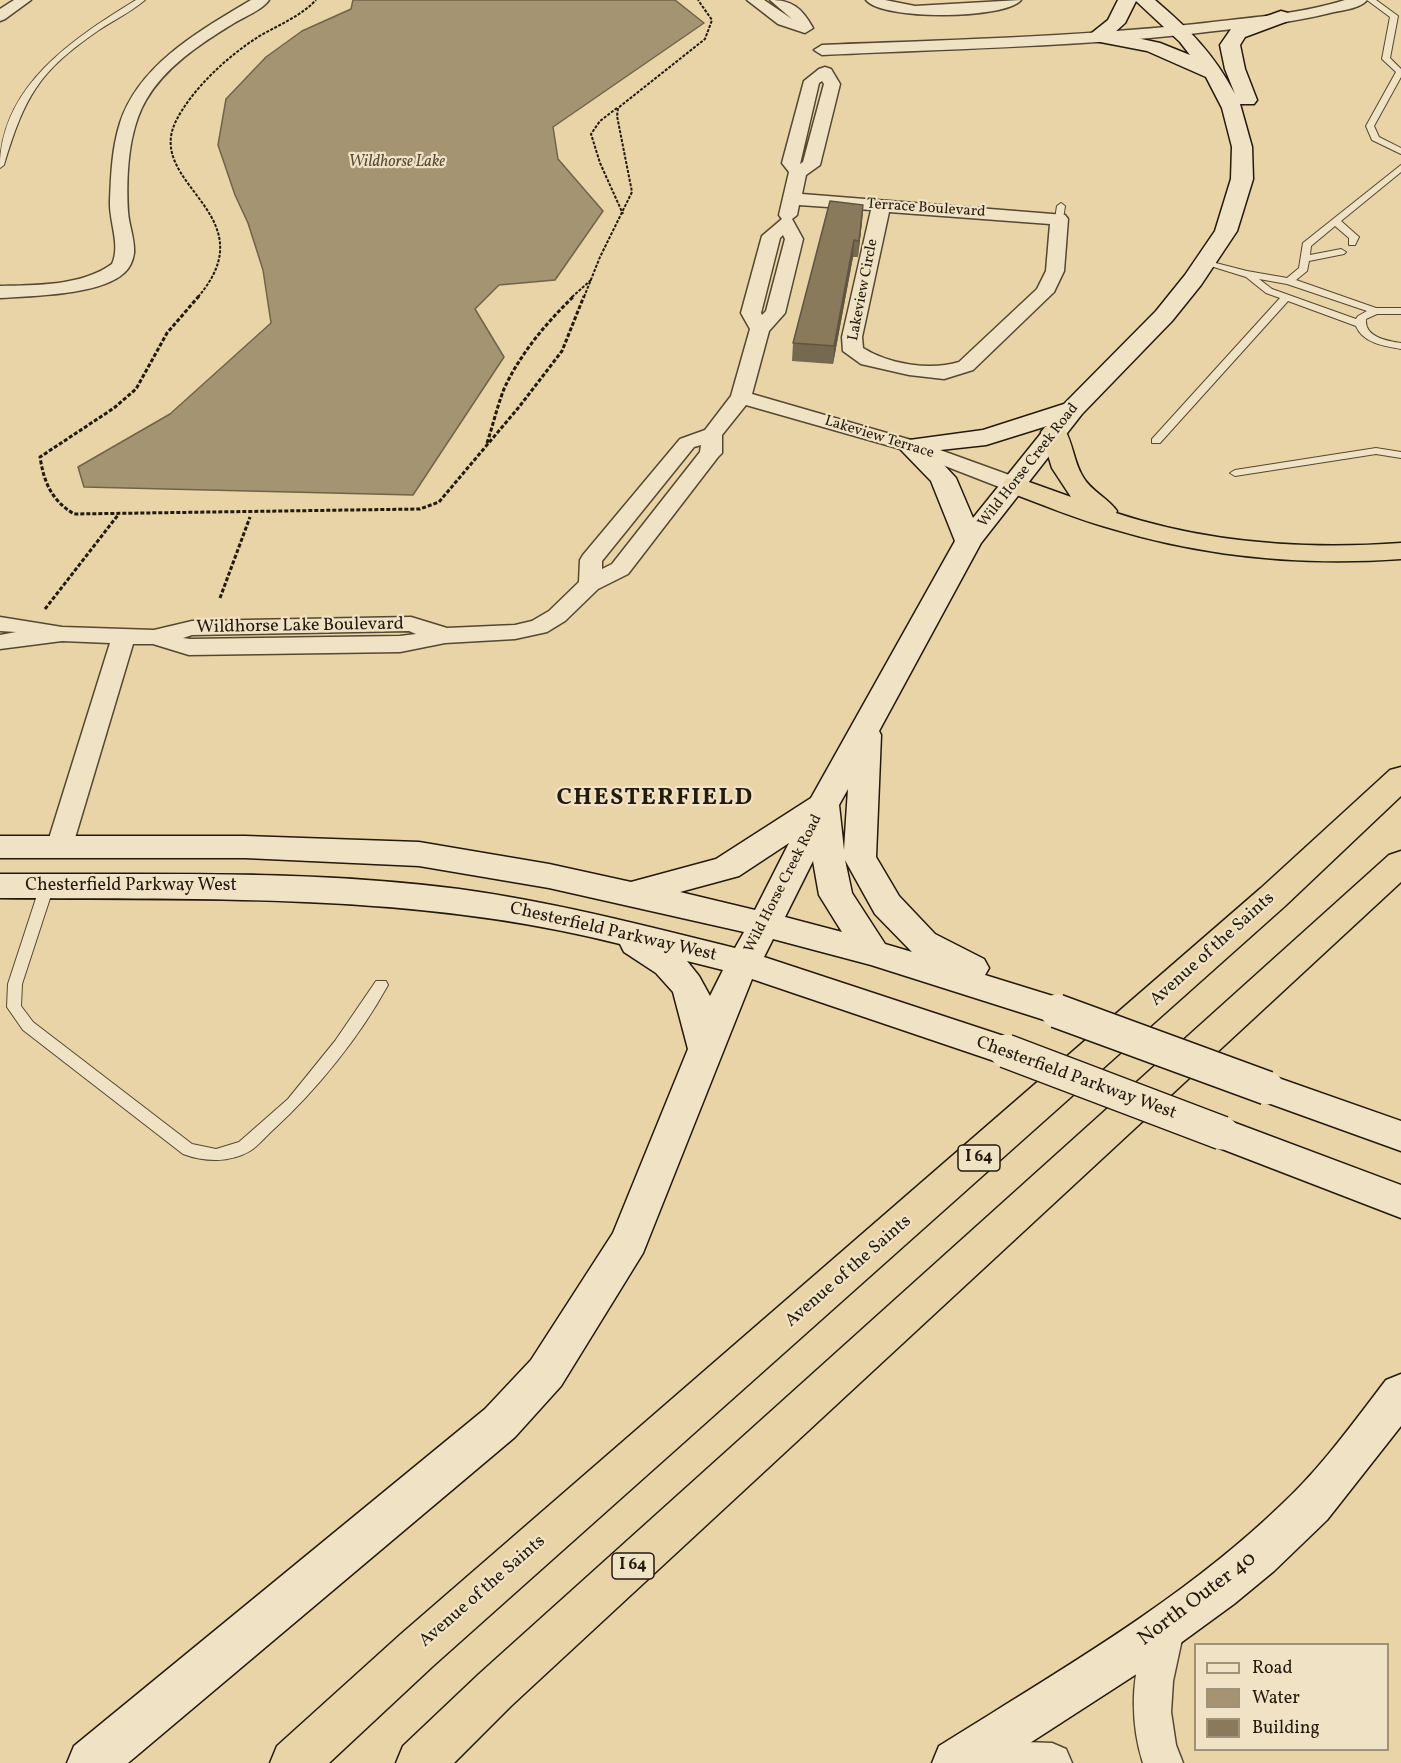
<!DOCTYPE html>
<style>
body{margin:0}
#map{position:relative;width:1401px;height:1763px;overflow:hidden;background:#e8d4a6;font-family:Vollkorn,serif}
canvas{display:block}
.legend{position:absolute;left:1194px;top:1643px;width:195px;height:108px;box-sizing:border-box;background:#f0e3c5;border:2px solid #9e927b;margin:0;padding:8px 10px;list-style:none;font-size:18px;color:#23190c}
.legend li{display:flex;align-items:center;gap:12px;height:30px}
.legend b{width:30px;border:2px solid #9e927b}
</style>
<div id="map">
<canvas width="1401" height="1763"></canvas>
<ul class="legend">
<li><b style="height:8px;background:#f0e3c5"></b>Road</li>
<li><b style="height:16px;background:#a59472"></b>Water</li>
<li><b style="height:16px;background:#897a5c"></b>Building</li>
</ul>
</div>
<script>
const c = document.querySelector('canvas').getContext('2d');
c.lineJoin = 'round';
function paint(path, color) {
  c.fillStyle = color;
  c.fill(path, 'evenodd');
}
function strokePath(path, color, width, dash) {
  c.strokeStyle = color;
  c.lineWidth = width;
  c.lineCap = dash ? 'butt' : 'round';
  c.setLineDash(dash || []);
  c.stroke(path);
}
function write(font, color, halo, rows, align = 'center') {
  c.font = font + ' Vollkorn,serif';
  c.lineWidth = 4.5;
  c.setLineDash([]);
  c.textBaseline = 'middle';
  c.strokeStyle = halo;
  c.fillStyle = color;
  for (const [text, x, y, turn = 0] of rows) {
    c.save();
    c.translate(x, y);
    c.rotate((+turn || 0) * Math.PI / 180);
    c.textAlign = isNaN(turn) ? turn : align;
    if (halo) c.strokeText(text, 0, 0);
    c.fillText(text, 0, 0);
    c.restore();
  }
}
const water = new Path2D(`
 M353 0H675L704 23 553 127 558 159 603 211 555 280 499 285 475 309 504 357 413 495 84 487 78 467 170 414 271 323 263 270 248 223 235 195 218 145 226 99 266 57 302 31 351 9Z`);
paint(water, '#a59472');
strokePath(water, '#716349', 1.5);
const lane = new Path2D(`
 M136 0H145C131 12 114 20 99 30 38 72 25 96 4 165L0 168C0 86 74 38 136 0Z
 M1367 0H1376L1398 16 1390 58 1401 69V77L1374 126 1379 137 1401 148V154L1372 140 1366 126 1396 72 1382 59 1390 17Z
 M1401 165V172L1341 221 1359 237 1355 245H1349V238L1335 226 1311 246 1310 255 1341 249 1346 252 1344 254 1309 261 1307 271 1296 280 1376 308H1401V314H1377L1366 319C1364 337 1387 341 1401 343V349C1384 346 1363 343 1356 326L1288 301 1160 443H1152V439L1280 298 1266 293 1246 277 1204 264V260L1247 271 1287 278 1299 268 1303 243ZM1259 279 1287 284 1367 311 1358 316 1356 319 1272 289Z
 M1061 203 1065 206 1063 219 1059 222 1055 219 1057 206Z
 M1376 448 1401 452V458L1376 454 1235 476 1230 473 1235 470Z
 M47 881 54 886 22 984 21 1006 33 1022 192 1144 216 1149 239 1142 288 1099 335 1041 376 981H386L388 985C360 1036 317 1090 274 1129 266 1136 258 1146 250 1151 230 1163 204 1162 183 1154L23 1030 7 1007 8 984 40 886Z`);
const street = new Path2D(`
 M14 0H31L5 19 0 21V9Z
 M251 0H269C261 11 243 17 231 25 200 44 165 67 146 100 128 131 126 177 128 212 129 226 135 239 134 253 133 260 130 268 124 273 101 295 31 296 0 298V286C36 285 82 286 112 264 121 245 109 222 110 201 111 175 112 148 120 123 139 64 201 30 251 0Z
 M747 0H764L792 19 770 0C792 0 802 8 813 28L805 33 778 24Z
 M866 0H885L915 6 1021 0C1006 19 883 21 866 0Z
 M1345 0H1367C1361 8 1344 10 1334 12 1287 24 1238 28 1190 34 1068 47 945 49 822 55L814 50 822 45C947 40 1072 37 1196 24 1245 18 1297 15 1345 0Z
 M825 67 831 69 840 84 820 165 806 175 802 194 1065 215 1068 219 1064 271 1054 292 973 370 944 379 909 375 861 364 843 351 842 337 871 210 799 205 797 215 792 219 803 239 785 313 769 331 752 394 918 442 1023 480 1026 485 1023 490 1015 491 1007 490 904 450 746 405 722 435V453L718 457 628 574 598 589 565 621 547 632 515 639 445 643 400 652 189 655 153 644H133L72 848 68 855 59 857 50 855 46 848 110 643 62 641 0 649V635L16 632 0 631V617L62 627 154 630 192 621 411 617 447 628 515 625 532 621 549 611 579 582 580 560 583 555 680 439 705 430 731 396 750 329 741 313 762 236 782 219 779 215 789 172 782 163 804 81 819 69ZM822 81 824 84 803 162 800 164 819 83ZM889 212 1050 224 1046 271 1037 289 959 362C930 371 888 364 863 348L862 337ZM783 235 785 239 766 311 762 315 761 313 780 238ZM701 445 700 452 612 564 602 569V561L694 447ZM409 631 416 634 400 636 190 639 183 638 192 635Z
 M1165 1612 1178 1617 1184 1630 1173 1681 1171 1712 1176 1745 1183 1763H1143C1128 1715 1132 1664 1152 1617Z
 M967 1740 1052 1743 1066 1749 1072 1763H949L948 1759 953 1745Z`);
const secondary = new Path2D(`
 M1118 0H1155C1189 29 1214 54 1235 94L1225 69 1220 45 1231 29 1281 11 1288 13 1290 17 1288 21 1245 37 1240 45 1245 69 1257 100 1254 104H1240L1252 147 1253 179 1237 231 1201 285 1172 321 1082 414 981 543 879 731 881 735 876 857 899 896 935 934 984 959 989 968 985 975 1069 1001 1075 1011 1069 1021 1057 1024 871 965 773 939 764 957 1019 1041 1024 1051 1019 1061 1006 1065 752 979 643 1253 561 1386 515 1437 128 1763H67L74 1746 485 1409 531 1360 613 1233 688 1049 673 992 656 973 624 952 620 944C416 892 208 900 0 898V874C152 875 308 869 459 889 553 902 643 925 735 948L744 932 549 888 419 866 245 858H0V836H245L419 842 549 864 631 882 716 859 811 798 955 541 931 481 902 451 898 446 902 441 983 430 1064 404 1156 311 1185 275 1215 231 1231 179 1232 147 1222 108 1206 77 1147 51 1090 40 1088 36 1108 20ZM1136 1 1180 42 1190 55 1160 43 1114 33 1125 23ZM1047 426 973 518 956 478 931 451 986 445ZM848 789 844 850 839 805ZM789 843 755 910 680 892 739 876ZM845 860 875 914 912 952 885 944 852 893ZM813 861 819 895 842 932 785 917ZM687 961 723 970 710 996 699 976Z
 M1267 1074 1401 1121V1151L1254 1098 1249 1088 1254 1078Z
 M1222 1118 1401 1185V1218L1209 1144 1203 1133 1209 1122Z
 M1401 1374V1426L1327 1520 1274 1571 1234 1604 1149 1666 999 1763H932L939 1746C1057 1672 1180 1602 1281 1505 1321 1468 1353 1423 1386 1380Z`);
const highway = new Path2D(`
 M1054 424 1063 427C1073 441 1073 461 1083 477 1091 491 1108 498 1117 511L1116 513C1207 543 1306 550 1401 543V559C1304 566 1206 557 1113 529 1076 519 1041 504 1006 491L1002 485 1006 479 1015 477 1071 497 1052 468 1041 432 1045 427Z
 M1401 767V796L1285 906 433 1666 329 1763H270L277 1746 401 1634 1261 888 1390 770Z
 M1401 851V882L511 1706 454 1763H396L403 1746 479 1674 1389 855Z`);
strokePath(lane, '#544832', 2);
strokePath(street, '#544832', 3);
strokePath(secondary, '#23190c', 3);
strokePath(highway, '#23190c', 3);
strokePath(new Path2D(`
 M617 108 600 121 591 134 600 163 623 214
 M198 297C269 214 144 185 176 121 192 89 228 56 258 37 278 25 300 17 316 0
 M572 297 591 280
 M584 297 600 257 632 192 617 116 618 108 705 39 712 20 698 0`), '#23190c', 2, [3, 1.5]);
strokePath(new Path2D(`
 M199 296 167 333 136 389 114 408 40 457C44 482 51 500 74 514L420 509 439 502 519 407 562 351 584 296
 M487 443C493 425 497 407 504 389 520 354 546 323 574 296
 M220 598 250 517
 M45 609 118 515`), '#23190c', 3, [4, 2]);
paint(lane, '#f0e3c5');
paint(street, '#f0e3c5');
paint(secondary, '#f0e3c5');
paint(highway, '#e8d4a6');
const secondaryBridge = new Path2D(`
 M1057 1011 1267 1088
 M1006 1051 1222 1133`);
strokePath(secondaryBridge, '#23190c', 36, []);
strokePath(secondaryBridge, '#f0e3c5', 33);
paint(new Path2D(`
 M863 205 862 222 858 257H853L833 364 792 361 793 343Z`), '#76694f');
paint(new Path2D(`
 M863 205 862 222 858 257 859 241Z
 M854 240 853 257 833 364 834 346Z`), '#605540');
const building = new Path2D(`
 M830 201 863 205 859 241 854 240 834 346 793 343Z`);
paint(building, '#897a5c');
strokePath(building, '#605540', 1.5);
write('15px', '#23190c', '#f0e3c5', [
 ["Terrace Boulevard",926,209,4],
 ["Lakeview Circle",864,290,-79],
 ["Lakeview Terrace",879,438,17],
 ["Wild Horse Creek Road",1029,466,-52],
 ["Wild Horse Creek Road",784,884,-63]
]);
write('italic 16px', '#574a35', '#f0e3c5', [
 ["Wildhorse Lake",397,163]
]);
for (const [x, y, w] of [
 [979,1158,42],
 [633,1566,42]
]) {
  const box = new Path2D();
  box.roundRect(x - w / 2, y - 13, w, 26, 4.5);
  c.fillStyle = '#f0e3c5';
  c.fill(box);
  strokePath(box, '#23190c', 1.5);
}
write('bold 16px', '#23190c', null, [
 ["I 64",979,1158],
 ["I 64",633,1566]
]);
write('18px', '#23190c', '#f0e3c5', [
 ["Wildhorse Lake Boulevard",300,627,-1],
 ["Chesterfield Parkway West",131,887],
 ["Chesterfield Parkway West",613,933,13],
 ["Avenue of the Saints",1213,950,-42],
 ["Chesterfield Parkway West",1076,1079,20],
 ["Avenue of the Saints",849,1272,-41],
 ["Avenue of the Saints",483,1592,-41]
]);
write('21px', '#23190c', '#f0e3c5', [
 ["North Outer 40",1198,1600,-37]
]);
c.letterSpacing = '1.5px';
write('bold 24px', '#23190c', '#f0e3c5', [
 ["CHESTERFIELD",655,800]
]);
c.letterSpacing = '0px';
</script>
